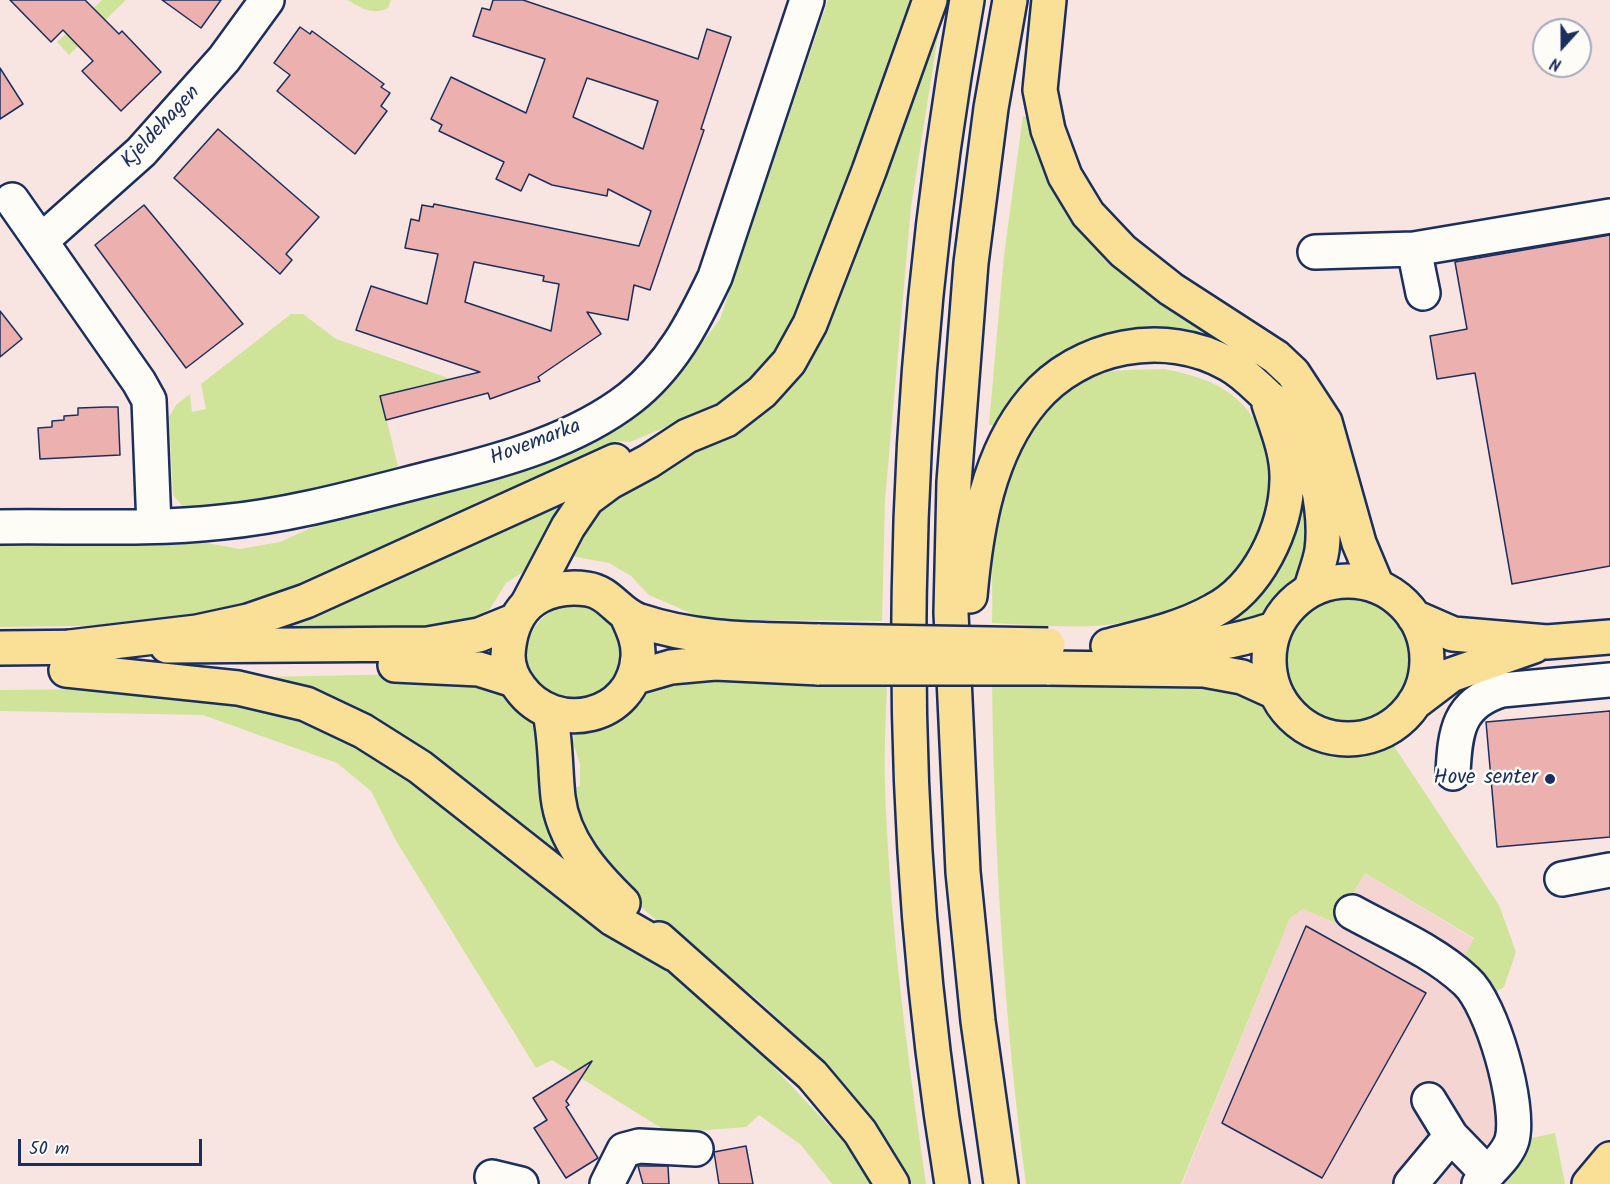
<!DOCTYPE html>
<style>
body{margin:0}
#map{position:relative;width:1610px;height:1184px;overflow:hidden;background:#f8e5e1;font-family:Kalam,sans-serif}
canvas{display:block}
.north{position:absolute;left:1532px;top:18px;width:60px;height:60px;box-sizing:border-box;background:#fdfcf7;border:2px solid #a3aaba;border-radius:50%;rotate:201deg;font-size:16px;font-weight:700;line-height:24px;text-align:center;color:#1b2f5e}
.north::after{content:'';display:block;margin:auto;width:21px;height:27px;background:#1b2f5e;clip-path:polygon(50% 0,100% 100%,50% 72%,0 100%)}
.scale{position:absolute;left:18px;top:1139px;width:184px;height:27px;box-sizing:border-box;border:3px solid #1b2f5e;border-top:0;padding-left:8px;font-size:18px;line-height:21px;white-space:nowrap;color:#1b2f5e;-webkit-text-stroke:4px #fdfcf7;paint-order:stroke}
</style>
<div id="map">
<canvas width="1610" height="1184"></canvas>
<div class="north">N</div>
<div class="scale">50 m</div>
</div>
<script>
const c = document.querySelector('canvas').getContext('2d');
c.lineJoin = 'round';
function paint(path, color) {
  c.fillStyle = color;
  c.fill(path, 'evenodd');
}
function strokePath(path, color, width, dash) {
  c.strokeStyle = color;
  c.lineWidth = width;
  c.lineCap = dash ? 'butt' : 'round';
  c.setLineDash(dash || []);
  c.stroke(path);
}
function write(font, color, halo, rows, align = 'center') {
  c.font = font + ' Kalam,sans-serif';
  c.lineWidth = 5;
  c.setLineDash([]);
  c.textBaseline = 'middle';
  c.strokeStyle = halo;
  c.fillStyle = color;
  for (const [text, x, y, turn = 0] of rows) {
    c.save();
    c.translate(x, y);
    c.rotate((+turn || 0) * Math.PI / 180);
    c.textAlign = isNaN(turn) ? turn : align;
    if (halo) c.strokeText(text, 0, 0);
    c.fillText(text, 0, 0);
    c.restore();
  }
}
paint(new Path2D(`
 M1365 873 1474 939 1508 1044 1532 1138 1494 1184H1182L1290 918 1303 909 1336 923Z`), '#f4d5d2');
paint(new Path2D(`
 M102 0H126L69 55 57 42Z
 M347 0H391L388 8C372 16 362 8 347 0Z
 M828 0H916L811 292 766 369 739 391 704 411 630 442 617 441 565 466 475 503 476 512 291 591 230 612 136 625 0 627V537L180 538 240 549 280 542 352 509 487 480 698 339 704 340 720 319Z
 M930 27 939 29 911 207 885 500 882 621 727 620 695 615 649 595 631 576 609 563 571 556 572 546 610 495 771 400Z
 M1023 116 1035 120 1047 160 1216 337 1177 327 1120 330 1072 350 1000 429 989 424 1004 255Z
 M291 314H303L336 339 451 379 381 396 398 467 392 473C324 489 253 510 183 507L173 495 169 417 176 405 190 394 192 412 206 409 201 384Z
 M1164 369C1183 373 1202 377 1220 387 1270 415 1280 477 1261 527 1251 553 1239 576 1216 593 1193 610 1122 625 1093 626 1060 628 1026 624 992 623 993 598 991 574 993 550 998 493 1026 404 1083 379 1107 368 1138 370 1164 369Z
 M1299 476 1314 539 1302 573 1265 611 1239 631H1201Z
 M558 498 569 506 543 559 506 583 490 609 468 622 438 632 255 637Z
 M1281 661a68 68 0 1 1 136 0a68 68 0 1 1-136 0Z
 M527 653a47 47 0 1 1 94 0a47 47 0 1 1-94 0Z
 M418 674 505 690 530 715 565 851 560 862 256 677Z
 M701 678 887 684C886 717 884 751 885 784 889 918 907 1051 926 1184H903L873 1128 836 1078 804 1043 758 1000 658 922 622 890 600 865 572 803 574 788 580 786V764L573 743 574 732C616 709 654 686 701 678Z
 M992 683 1206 684C1222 688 1240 691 1254 700 1264 707 1270 719 1280 727 1320 761 1345 762 1394 746L1499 905 1516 952 1504 987 1492 994 1462 961 1474 938 1365 873 1336 923 1303 909 1290 918 1181 1184H1026C1004 1017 994 851 992 683Z
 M88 689 244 705 317 727 360 747 416 780 687 987 748 1040 851 1149 873 1184H832L801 1145 759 1115 746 1127 669 1133 552 1060 536 1068 395 839 371 791 337 763 203 715 0 711V690Z
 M1555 1133 1565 1184H1494L1532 1138Z`), '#cfe499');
const building = new Path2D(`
 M10 0H85L119 34 122 31 161 72 121 111 82 71 93 61 63 30 51 42Z
 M162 0H221L201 28Z
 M493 0H523L698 59 707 29 731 37 701 129 704 130 650 290 634 285 628 320 587 312 601 334 538 377 540 381 490 399 488 393 386 420 380 396 480 372 356 330 371 286 427 304 438 254 405 248 411 219 419 221 422 205 433 207 434 204 639 246 651 211 608 189 607 196 552 185 529 174 521 191 496 179 504 162 439 131 442 125 431 119 451 77 526 113 545 59 473 36 482 8 490 10ZM587 78 658 101 643 149 573 117ZM474 262 544 276 543 281 559 284 551 331 465 302Z
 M300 27 310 34 312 31 384 84 381 87 390 93 381 106 387 111 355 154 277 91 290 75 274 63Z
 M0 68 23 104 0 119Z
 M218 129 319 217 286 254 292 260 280 274 174 178Z
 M144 205 243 324 186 368 95 245Z
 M1610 235V566L1512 584 1475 373 1437 379 1430 336 1467 329 1455 262Z
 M0 311 22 339 0 357Z
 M106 407H118L120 455 40 459 38 428 52 427V421L64 420V416L78 415V408Z
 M1610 711V837L1497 847 1486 722Z
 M1306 926 1426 993 1322 1178 1222 1123Z
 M592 1061 566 1101 569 1105 566 1107 598 1158 566 1178 534 1128 547 1120 533 1098Z
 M746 1146 753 1184H719L714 1152Z
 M638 1166H668L669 1184H643Z`);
paint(building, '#ecb0ae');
strokePath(building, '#1b2f5e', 1.5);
const minor = new Path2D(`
 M12 200 139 382 149 400 154 526
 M41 241 141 152 224 59 267 0
 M1414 249 1423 293
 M1315 252 1414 249 1610 216
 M0 527C73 526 149 530 222 522 295 515 367 494 439 476 504 460 576 440 630 398 671 366 693 323 715 277L807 0
 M1453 773C1455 732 1458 703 1502 690L1610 680
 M1562 879 1610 870
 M1352 912C1390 933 1434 951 1466 981 1492 1004 1521 1106 1512 1140 1507 1157 1489 1170 1479 1184
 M1429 1100 1451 1136 1487 1173
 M492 1177 521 1184
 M607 1184 624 1150 639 1146 696 1149
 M1411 1184 1451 1136`);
const major = new Path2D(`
 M1269 660a79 79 0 1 1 158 0a79 79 0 1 1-158 0Z
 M1414 617 1453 634 1547 642 1610 637
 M628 618C634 631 639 643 638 657 634 719 555 736 520 688 513 679 508 667 508 655 509 636 514 618 527 605 543 590 566 586 587 589 610 592 619 615 640 621 700 641 757 639 820 641
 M167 646 428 644 479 635 516 620
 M1158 647C1204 647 1231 643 1274 629
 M0 648 97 647
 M395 665 479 669 514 680
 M1047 668 1204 670 1242 677 1275 692
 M633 678 671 667 715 663 819 668
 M1414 703 1451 675 1534 646
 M1589 1184 1610 1159`);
const highway = new Path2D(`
 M1049 0 1040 90 1048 130 1065 176 1088 214 1123 251 1171 289 1276 357 1293 373 1325 422 1359 543 1377 586
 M970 596C976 528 988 453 1033 400 1079 345 1165 328 1228 364 1243 372 1254 384 1266 395 1274 403 1287 409 1293 419 1314 451 1327 512 1322 550 1320 563 1314 577 1311 589
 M527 605 568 527 587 499 610 482 649 461 687 436 726 420 762 392 789 362 810 324 869 171 930 0
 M1108 646C1143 637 1181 629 1213 611 1258 588 1286 529 1287 480 1288 454 1277 428 1269 404
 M70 647 197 632 248 621 306 601 615 461
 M66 670 238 688 306 704 363 731 420 767 613 919 674 954
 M550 713C556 741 555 769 558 797 563 840 593 874 623 903
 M659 939 812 1075 860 1132 892 1184
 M952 1184C888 794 897 389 967 0
 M1001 1184 978 1021 963 872 951 613 954 482 971 263 991 108 1010 0`);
strokePath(minor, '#1b2f5e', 38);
strokePath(major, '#1b2f5e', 38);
strokePath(highway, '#1b2f5e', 38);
strokePath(minor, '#fdfcf7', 33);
strokePath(major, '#f9e096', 33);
strokePath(highway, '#f9e096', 33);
const majorBridge = new Path2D(`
 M820 641 1048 645
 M819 668H1047`);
strokePath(majorBridge, '#1b2f5e', 38, []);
strokePath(majorBridge, '#f9e096', 33);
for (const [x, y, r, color] of [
 [1550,779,6,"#1b2f5e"]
]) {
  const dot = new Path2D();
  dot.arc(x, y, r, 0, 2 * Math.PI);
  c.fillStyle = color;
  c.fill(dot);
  strokePath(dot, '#fdfcf7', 2);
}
write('21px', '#1b2f5e', '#fdfcf7', [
 ["Kjeldehagen",162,128,-47],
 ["Hovemarka",536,444,-21]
]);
write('21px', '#1b2f5e', '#fdfcf7', [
 ["Hove senter",1538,779]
], 'right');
</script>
